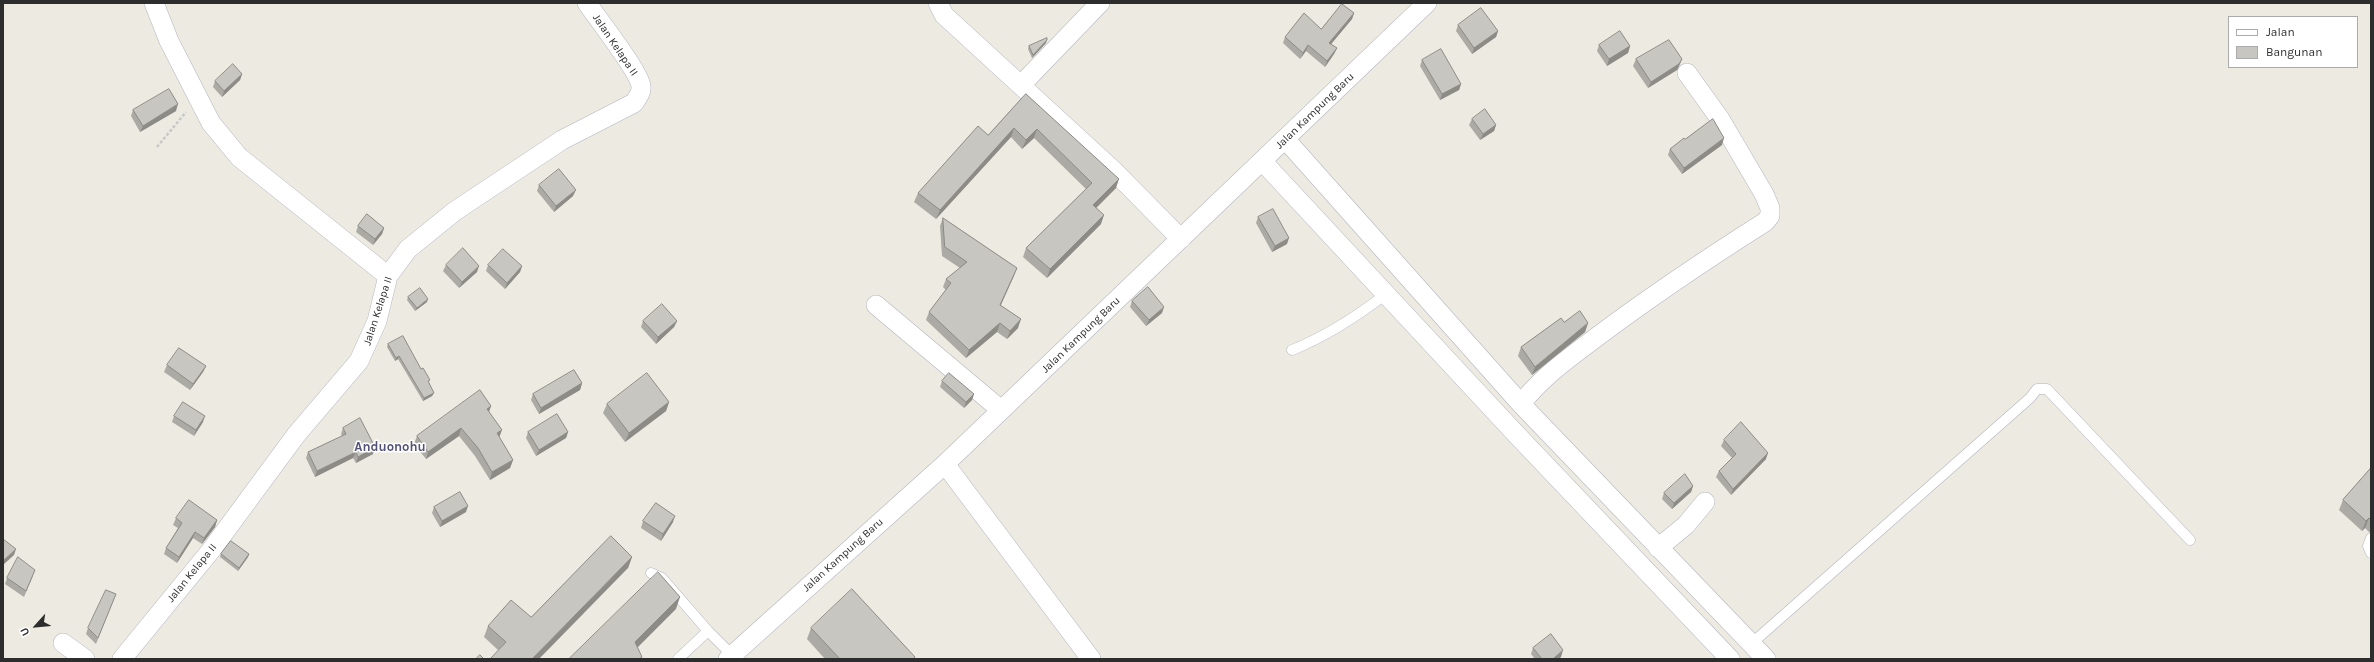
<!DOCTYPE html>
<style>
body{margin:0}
#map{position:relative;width:2374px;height:662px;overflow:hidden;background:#eceae1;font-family:Karla,sans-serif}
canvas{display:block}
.frame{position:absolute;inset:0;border:4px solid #2d2d2d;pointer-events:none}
.legend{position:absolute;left:2228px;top:16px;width:130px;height:52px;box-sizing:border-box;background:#fff;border:1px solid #ababab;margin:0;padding:5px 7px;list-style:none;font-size:12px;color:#2d2d2d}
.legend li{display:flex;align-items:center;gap:8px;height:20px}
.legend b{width:20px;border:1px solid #ababab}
.north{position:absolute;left:16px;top:606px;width:40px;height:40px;-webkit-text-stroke:3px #fff;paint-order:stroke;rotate:243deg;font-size:11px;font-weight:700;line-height:16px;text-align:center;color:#2d2d2d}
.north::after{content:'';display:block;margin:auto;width:14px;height:18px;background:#2d2d2d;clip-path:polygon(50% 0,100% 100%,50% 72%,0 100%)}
</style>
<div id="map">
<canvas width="2374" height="662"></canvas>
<div class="frame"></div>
<ul class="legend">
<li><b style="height:5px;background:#fff"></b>Jalan</li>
<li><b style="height:11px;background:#c8c6c0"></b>Bangunan</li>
</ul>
<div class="north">U</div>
</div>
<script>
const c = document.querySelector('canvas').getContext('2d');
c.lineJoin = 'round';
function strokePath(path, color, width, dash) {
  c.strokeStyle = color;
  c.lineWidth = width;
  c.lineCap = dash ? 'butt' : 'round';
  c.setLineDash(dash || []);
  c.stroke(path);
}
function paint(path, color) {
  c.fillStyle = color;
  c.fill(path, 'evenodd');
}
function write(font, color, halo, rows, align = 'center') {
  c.font = font + ' Karla,sans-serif';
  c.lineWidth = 3;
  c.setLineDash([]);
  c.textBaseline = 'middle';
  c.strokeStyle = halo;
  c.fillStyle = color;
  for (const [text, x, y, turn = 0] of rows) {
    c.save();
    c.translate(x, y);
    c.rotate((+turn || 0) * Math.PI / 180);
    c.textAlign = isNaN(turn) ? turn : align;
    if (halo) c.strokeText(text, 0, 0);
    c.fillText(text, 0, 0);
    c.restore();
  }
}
const lane = new Path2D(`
 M1292 350C1327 336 1356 317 1386 294
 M2371 538 2368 546 2371 553
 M651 573 662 578 708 631
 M1751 644 2030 398 2037 389H2047L2190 540
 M678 659 708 631 732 655`);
const street = new Path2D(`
 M154 3 169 41 211 123 239 157 388 276
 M938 3 944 15 1113 170 1181 239
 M1021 85 1100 3
 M1286 140 1521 404 1766 659
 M1263 162 1515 433 1730 659
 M876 305 1001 410
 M1521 404C1540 379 1565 361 1590 342 1647 299 1705 260 1765 222L1770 216V208L1764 194 1720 119 1687 73
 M945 464 1091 659
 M1658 548 1686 525 1705 502
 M63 643 85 659
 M122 659 212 549 296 435 359 361 377 321 388 276 408 249 455 211 562 140 634 103C638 97 642 92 641 86 639 71 597 18 587 3
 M728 659 945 464 1427 3`);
strokePath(lane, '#b4b4bf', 11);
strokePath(street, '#b4b4bf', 20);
strokePath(new Path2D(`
 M157 147 186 112`), '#c8c8c8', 2.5, [3, 2]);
strokePath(lane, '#fff', 10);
strokePath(street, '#fff', 19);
paint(new Path2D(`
 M1354 13 1352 19 1331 44 1337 48 1334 54 1325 67 1306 51 1300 59 1283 43 1285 37 1321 29Z
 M1458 25 1498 31 1496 37 1472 54 1456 31Z
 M1046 43 1032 58 1028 49 1029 46Z
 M1599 45 1630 46 1628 53 1607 66 1597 51Z
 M1636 59H1682L1679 66 1677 70 1648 88 1633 66Z
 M1422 60 1461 84 1459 90 1440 100 1420 66Z
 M242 74 240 80 222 97 213 87 215 81Z
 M1026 94 1116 188 1096 208 1101 224 1047 278 1023 257 1026 248 1086 189 1034 138 1022 149 1011 137 936 219 914 202 918 193 988 135Z
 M133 110 176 111 140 132 131 116Z
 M1472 119 1496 125 1494 131 1480 140 1469 125Z
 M1722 145 1682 174 1668 155 1670 149Z
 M539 185 573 196 554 212 537 191Z
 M1258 217 1287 244 1272 252 1256 223Z
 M943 218 1017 268 1001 305 1018 328 1007 339 997 332 966 358 926 320 929 312 946 290 943 287 946 279 960 268 942 256 940 226Z
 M358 226 384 228 382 234 373 245 356 232Z
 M446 265 477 272 459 288 443 271Z
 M488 265 522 266 520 272 505 289 486 271Z
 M408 297 427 302 415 311 407 300Z
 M1132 301 1162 313 1146 326 1130 307Z
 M643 321H677L674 327 656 344 641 327Z
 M1564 322 1588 323 1585 332 1532 375 1518 356 1521 347Z
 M388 344 429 383 434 393 432 396 423 401 398 359 395 361 387 347Z
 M167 365 206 366 203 372 190 390 164 372Z
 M942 381 974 394 972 400 964 408 940 387Z
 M582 383 580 390 539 414 531 400 533 394Z
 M669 402 666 411 625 442 603 413 607 404Z
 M491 406 489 412 499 437 513 460 510 468 490 480 475 456 459 436 426 459 414 444 417 436Z
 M174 416 203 422 194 436 172 422Z
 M343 428 373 454 356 463 353 458 315 477 306 458 308 452 342 436 341 434Z
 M528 432H568L566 438 536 456 526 438Z
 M1724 440 1766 459 1731 495 1716 477 1719 471 1732 458 1721 446Z
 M2371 468V533L2369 532 2365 528 2362 531 2339 510 2343 500Z
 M1693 486 1691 492 1672 509 1662 499 1664 493Z
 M434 507 466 512 440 527 432 513Z
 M176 518 217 520 215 527 202 544 193 538 177 563 164 554 166 548 178 528 173 525Z
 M643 521 673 522 661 541 641 528Z
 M221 554H249L248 557 238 571 220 557Z
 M632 557 628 568 498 650 484 637 488 626 531 617Z
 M33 576 24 597 5 584 7 578Z
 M116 594 96 644 86 634 88 628Z
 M811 628 915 657 914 659H825L807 639Z
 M1533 648 1561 657 1558 659H1535L1531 654Z`), '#acaaa5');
paint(new Path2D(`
 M1354 13 1352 19 1327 49 1329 43Z
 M1498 31 1496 37 1472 54 1474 48Z
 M1047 40 1046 43 1032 58 1033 55Z
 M1308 45 1306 51 1300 59 1303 53Z
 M1630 46 1628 53 1607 66 1609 59Z
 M1337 48 1334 54 1325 67 1327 61Z
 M1682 59 1679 66 1677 70 1648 88 1651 82Z
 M242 74 240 80 222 97 224 91Z
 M1461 84 1459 90 1440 100 1442 94Z
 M178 104 176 111 140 132 143 126Z
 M1496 125 1494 131 1480 140 1483 134Z
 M1014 128 1011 137 936 219 940 210Z
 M1037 129 1034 138 1022 149 1026 140Z
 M1724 138 1722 145 1682 174 1684 168Z
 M1119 179 1116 188 1090 214 1093 205Z
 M576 190 573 196 554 212 556 206Z
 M1104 215 1101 224 1047 278 1050 269Z
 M384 228 382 234 373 245 375 239Z
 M1289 238 1287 244 1272 252 1275 246Z
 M479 266 477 272 459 288 462 282Z
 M522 266 520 272 505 289 507 283Z
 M1017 268 1014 276 997 313 1000 305Z
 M428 299 427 302 415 311 417 308Z
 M1164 307 1162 313 1146 326 1149 320Z
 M1021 319 1018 328 1007 339 1010 331Z
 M677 321 674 327 656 344 658 337Z
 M1000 323 997 332 966 358 969 350Z
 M1588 323 1585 332 1532 375 1535 367Z
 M399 356 398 359 395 361 396 358Z
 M206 366 203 372 190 390 193 384Z
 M582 383 580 390 539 414 541 408Z
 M434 393 432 396 423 401 424 398Z
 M974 394 972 400 964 408 966 402Z
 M669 402 666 411 625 442 629 433Z
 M491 406 488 414 487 409Z
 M205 416 203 422 194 436 196 430Z
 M461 428 459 436 426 459 428 452Z
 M502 430 499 438 497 433Z
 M568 432 566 438 536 456 539 450Z
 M375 447 373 454 356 463 358 457Z
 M356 452 353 458 315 477 317 471Z
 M1768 453 1766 459 1731 495 1733 489Z
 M513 460 510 468 490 480 492 472Z
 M1693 486 1691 492 1672 509 1674 503Z
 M468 506 466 512 440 527 442 521Z
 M675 516 673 522 661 541 663 534Z
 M2369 518 2365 528 2362 531 2366 521Z
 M217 520 215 527 202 544 204 538Z
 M195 532 193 538 177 563 179 557Z
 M16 549 14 555 3 565 4 560Z
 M249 554 248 557 238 571 239 568Z
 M632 557 628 568 539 659H532Z
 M680 597 676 609 631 654 635 642Z
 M1563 650 1561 657 1558 659H1553Z`), '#8c8b86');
const building = new Path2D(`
 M1342 4 1354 13 1329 43 1337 48 1327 61 1308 45 1303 53 1285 37 1304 13 1321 29Z
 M1481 8 1498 31 1474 48 1458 25Z
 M1620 31 1630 46 1609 59 1599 45Z
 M1047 38V40L1033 55 1029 46Z
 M1669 40 1682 59 1679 64 1651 82 1636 59Z
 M1441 49 1461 84 1442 94 1422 60Z
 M233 64 242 74 224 91 215 81Z
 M169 89 178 104 143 126 133 110Z
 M1026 94 1119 179 1093 205 1104 215 1050 269 1026 248 1092 183 1037 129 1026 140 1014 128 940 210 918 193 978 126 988 135Z
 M1485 109 1496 125 1483 134 1472 119Z
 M1713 119 1724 138 1684 168 1670 149 1684 138 1685 139Z
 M559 169 576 190 556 206 539 185Z
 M1273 209 1289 238 1275 246 1258 217Z
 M367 214 384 228 375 239 358 226Z
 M943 218 1017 268 1000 305 1021 319 1010 331 1000 323 969 350 929 312 951 283 946 279 967 262 945 247Z
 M463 248 479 266 462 282 446 265Z
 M503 249 522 266 507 283 488 265Z
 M1148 287 1164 307 1149 320 1132 301Z
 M420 288 428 299 417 308 408 297Z
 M662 304 677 321 658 337 643 321Z
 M1580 311 1588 323 1535 367 1521 347 1561 318 1564 322Z
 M403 336 421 369 423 368 430 380 428 381 434 393 424 398 399 356 396 358 388 344Z
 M179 348 206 366 193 384 167 365Z
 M574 370 582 383 541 408 533 394Z
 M647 373 669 402 629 433 607 404Z
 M949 373 974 394 966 402 942 381Z
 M480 390 491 406 487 409 502 430 497 433 513 460 492 472 478 448 461 428 428 452 417 436Z
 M183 402 205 416 196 430 174 416Z
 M557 414 568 432 539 450 528 432Z
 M360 418 375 447 358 457 356 452 317 471 308 452 346 434 343 428Z
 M1741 422 1768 453 1733 489 1719 471 1736 454 1724 440Z
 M2371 468V520L2369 518 2366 521 2343 500Z
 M1685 474 1693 486 1674 503 1664 493Z
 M460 492 468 506 442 521 434 507Z
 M189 500 217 520 204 538 195 532 179 557 166 548 182 523 176 518Z
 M656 503 675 516 663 534 643 521Z
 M611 536 632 557 532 659H490L506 642 488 626 511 600 531 617Z
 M3 539 16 549 4 560H3Z
 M231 541 249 554 239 568 221 554Z
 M18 557 35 570 26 591 7 578Z
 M658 572 680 597 635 642 642 657 639 659H569Z
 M852 589 915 657 913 659H840L811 628Z
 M106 590 116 594 98 638 88 628Z
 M1551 634 1563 650 1553 659H1542L1533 648Z
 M480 655 484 659H476Z`);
paint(building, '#c8c6c0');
strokePath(building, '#8c8b86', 1);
write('11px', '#2d2d2d', '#fff', [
 ["Jalan Kelapa II",615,45,56],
 ["Jalan Kampung Baru",1315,111,-44],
 ["Jalan Kelapa II",378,311,-72],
 ["Jalan Kampung Baru",1081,335,-44],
 ["Jalan Kampung Baru",843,555,-42],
 ["Jalan Kelapa II",192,573,-51]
]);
write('bold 13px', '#525279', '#fff', [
 ["Anduonohu",390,447]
]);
</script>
